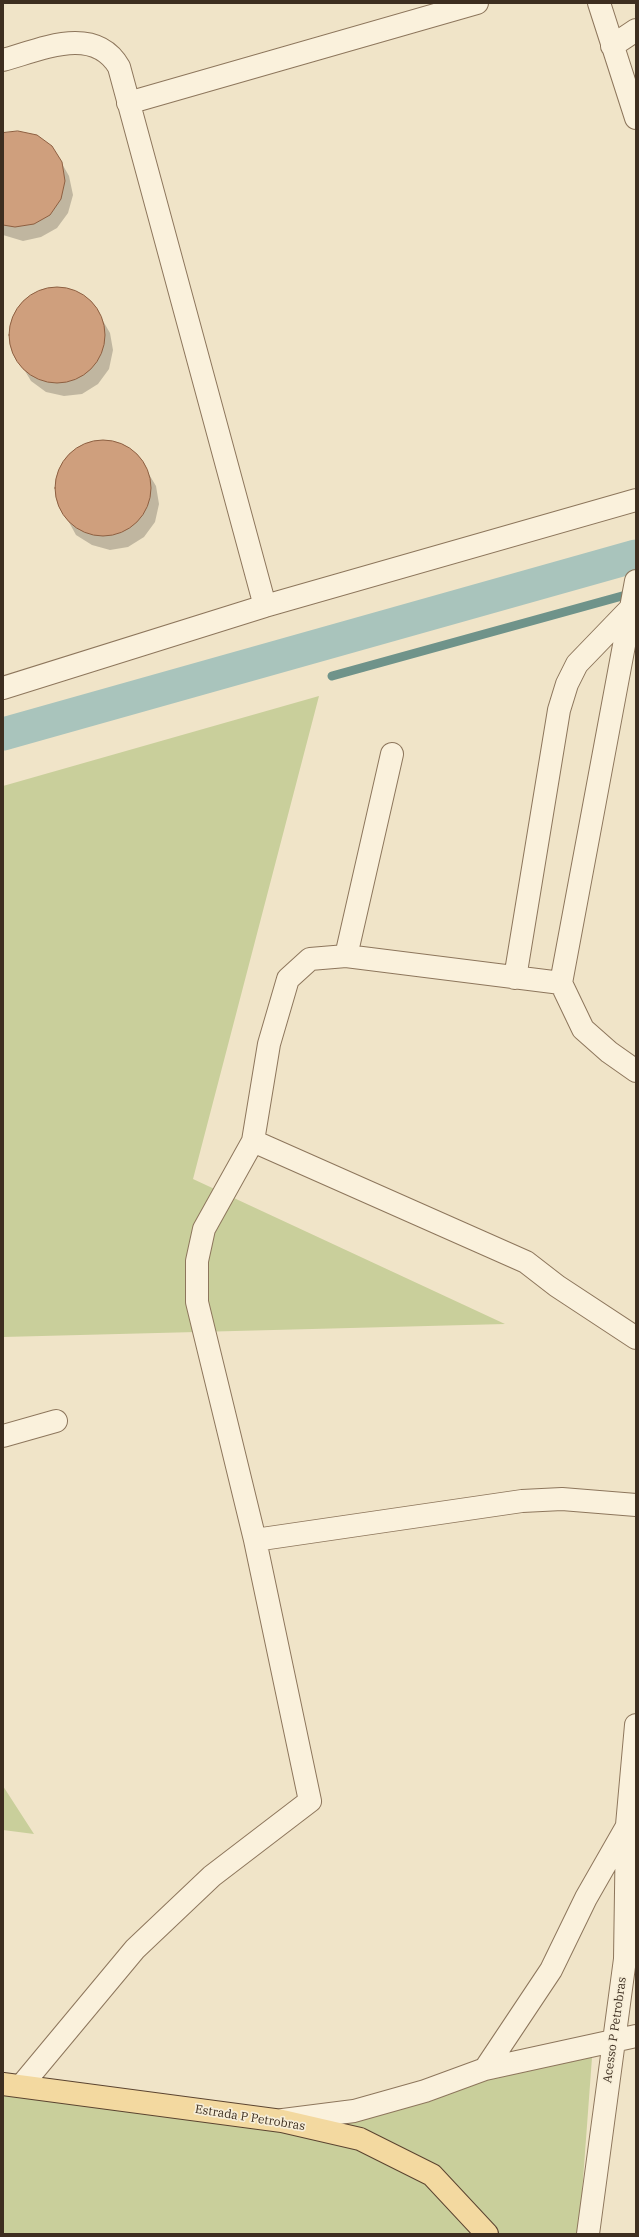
<!DOCTYPE html>
<style>
body{margin:0}
#map{position:relative;width:639px;height:2237px;overflow:hidden;background:#f0e4c8;font-family:"IBM Plex Serif",serif}
canvas{display:block}
.frame{position:absolute;inset:0;border:4px solid #3d2e20;pointer-events:none}
</style>
<div id="map">
<canvas width="639" height="2237"></canvas>
<div class="frame"></div>
</div>
<script>
const c = document.querySelector('canvas').getContext('2d');
c.lineJoin = 'round';
function paint(path, color) {
  c.fillStyle = color;
  c.fill(path, 'evenodd');
}
function strokePath(path, color, width, dash) {
  c.strokeStyle = color;
  c.lineWidth = width;
  c.lineCap = dash ? 'butt' : 'round';
  c.setLineDash(dash || []);
  c.stroke(path);
}
function write(font, color, halo, rows, align = 'center') {
  c.font = font + ' "IBM Plex Serif",serif';
  c.lineWidth = 3.5;
  c.setLineDash([]);
  c.textBaseline = 'middle';
  c.strokeStyle = halo;
  c.fillStyle = color;
  for (const [text, x, y, turn = 0] of rows) {
    c.save();
    c.translate(x, y);
    c.rotate((+turn || 0) * Math.PI / 180);
    c.textAlign = isNaN(turn) ? turn : align;
    if (halo) c.strokeText(text, 0, 0);
    c.fillText(text, 0, 0);
    c.restore();
  }
}
paint(new Path2D(`
 M319 696 193 1179 505 1324 3 1337V786Z
 M3 1786 34 1834 3 1830Z
 M593 2044 579 2234H3V2087L282 2120Z`), '#c9cf9b');
paint(new Path2D(`
 M3 134 61 162 69 176 73 195 68 213 57 228 41 237 23 241 3 235Z
 M59 287 77 292 92 302 110 333 113 350 109 369 98 384 82 394 64 396 46 392 31 381 13 351 10 333 14 315 25 300 41 290Z
 M105 440 123 444 138 456 156 486 159 504 155 522 144 537 128 547 110 550 92 545 76 535 59 504 56 486 60 468 71 453 87 444Z`), '#0003');
strokePath(new Path2D(`
 M332 676 633 593`), '#6f938a', 9);
strokePath(new Path2D(`
 M3 734 636 556`), '#a9c4bc', 33);
const building = new Path2D(`
 M18 131 37 135 52 146 62 162 65 181 61 199 50 215 34 224 15 227 3 225V133Z
 M9 335a48 48 0 1 1 96 0a48 48 0 1 1-96 0Z
 M55 488a48 48 0 1 1 96 0a48 48 0 1 1-96 0Z`);
paint(building, '#cf9f7d');
strokePath(building, '#8d5f41', 1);
const minor = new Path2D(`
 M599 3 636 118
 M612 46 636 30
 M3 60C40 50 94 24 119 67L265 606
 M128 103 477 3
 M636 581 561 983 583 1029 609 1052 636 1071
 M3 688 265 606 636 500
 M346 956 392 754
 M515 978 559 710 567 684 577 664 631 608
 M561 983 346 956 310 959 288 979 269 1044 253 1141 526 1262 557 1286 636 1338
 M253 1141 204 1229 197 1261V1302L255 1540 522 1501 562 1499 636 1505
 M3 1436 56 1421
 M485 2069 636 2036
 M21 2086 135 1949 212 1876 310 1801 255 1540
 M283 2120 354 2111 425 2091 485 2069 551 1970 586 1898 626 1828
 M588 2234 625 1959 627 1825 636 1725`);
const major = new Path2D(`
 M3 2084 282 2121 360 2139 432 2175 487 2234`);
strokePath(minor, '#8d765c', 24);
strokePath(major, '#5b4430', 24);
strokePath(minor, '#faf1dc', 22);
strokePath(major, '#f3d9a0', 22);
write('12px', '#3d2e20', '#f7eed8', [
 ["Acesso P Petrobras",615,2030,-82],
 ["Estrada P Petrobras",250,2118,9]
]);
</script>
